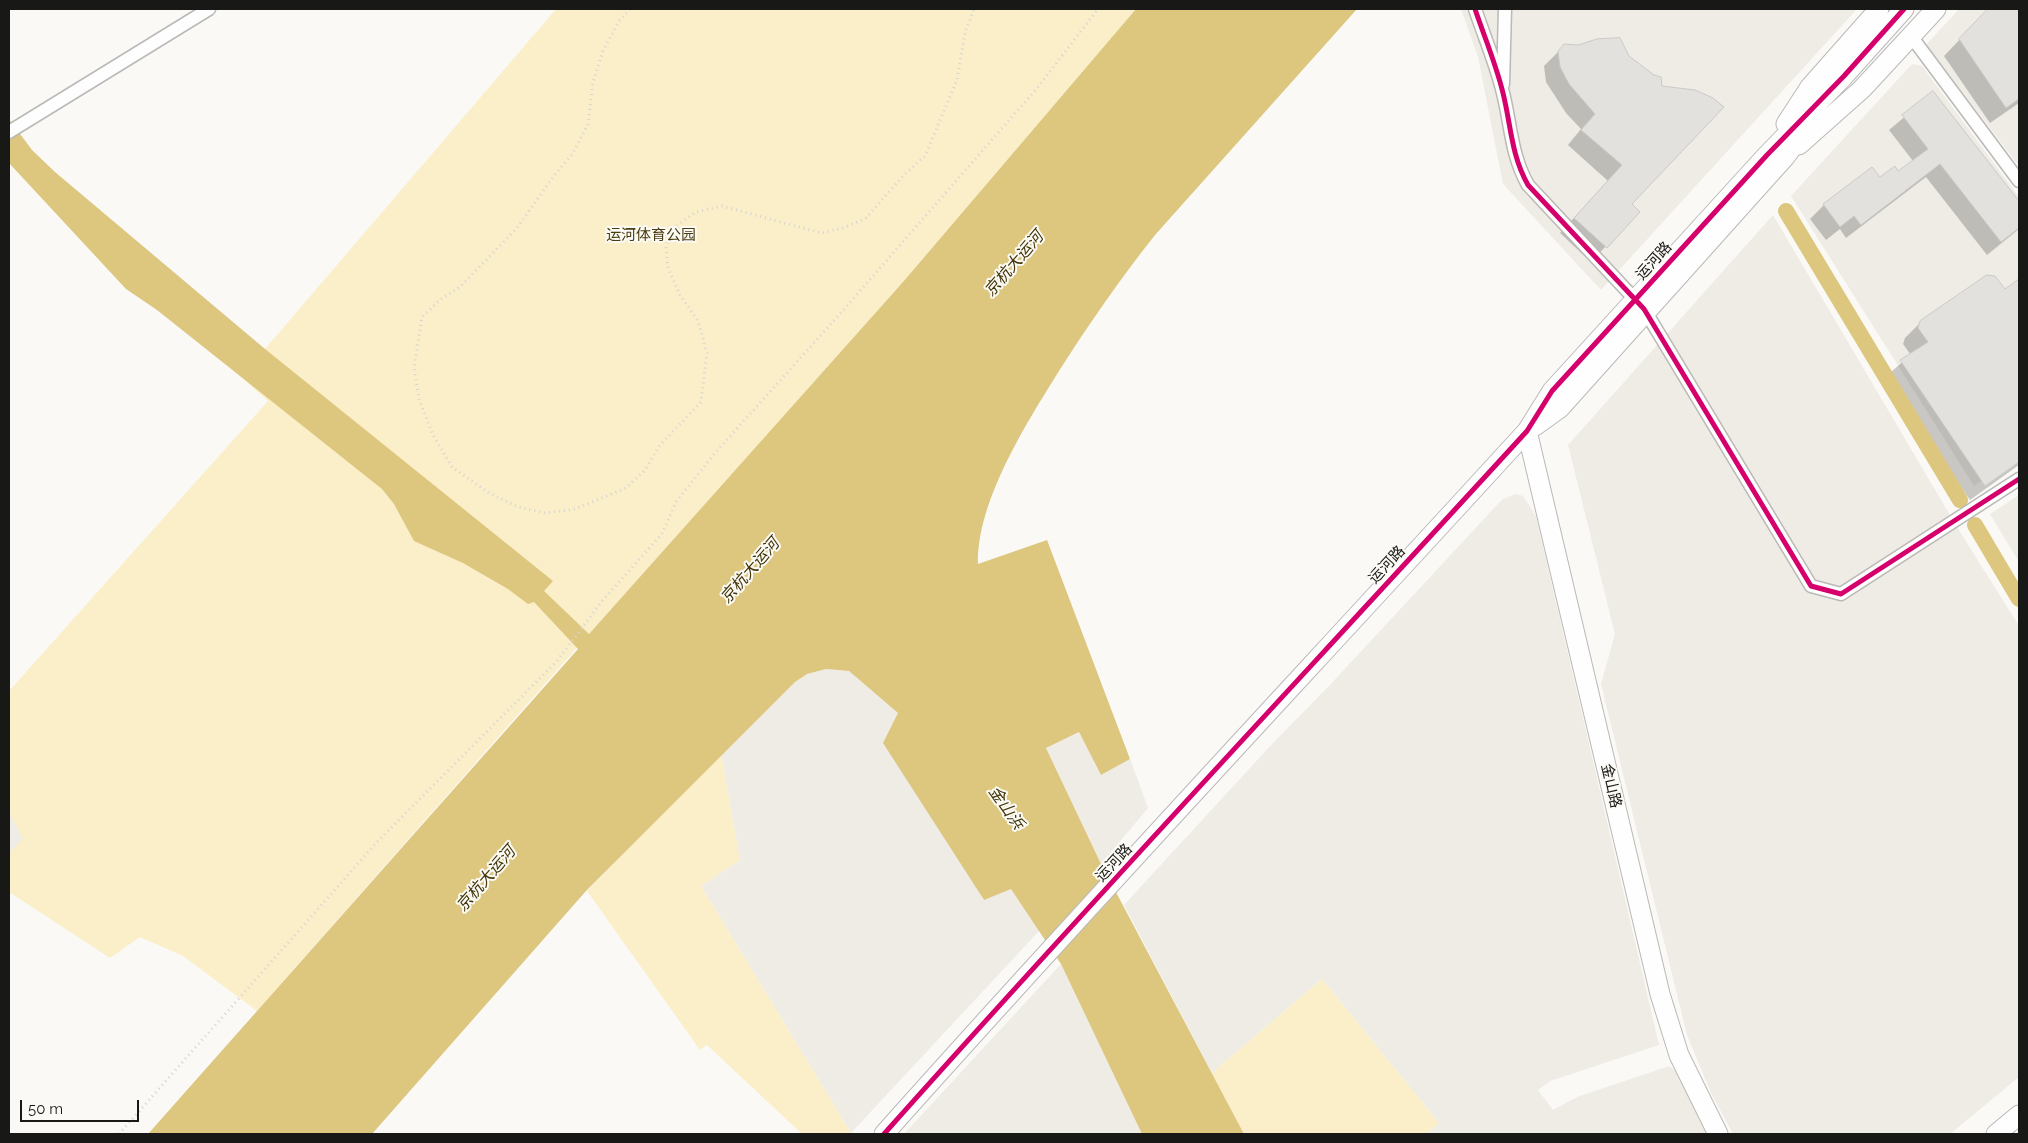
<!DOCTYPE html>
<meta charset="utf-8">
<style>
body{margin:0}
#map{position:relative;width:2028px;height:1143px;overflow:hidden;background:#faf9f6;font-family:Raleway,sans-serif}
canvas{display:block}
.frame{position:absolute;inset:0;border:10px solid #181816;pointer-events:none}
.scale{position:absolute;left:20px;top:1100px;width:119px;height:22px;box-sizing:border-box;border:2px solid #181816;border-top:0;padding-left:6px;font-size:15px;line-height:18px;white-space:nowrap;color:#181816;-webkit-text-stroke:4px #fbfaf5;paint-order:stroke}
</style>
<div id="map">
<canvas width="2028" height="1143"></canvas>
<div class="frame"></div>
<div class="scale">50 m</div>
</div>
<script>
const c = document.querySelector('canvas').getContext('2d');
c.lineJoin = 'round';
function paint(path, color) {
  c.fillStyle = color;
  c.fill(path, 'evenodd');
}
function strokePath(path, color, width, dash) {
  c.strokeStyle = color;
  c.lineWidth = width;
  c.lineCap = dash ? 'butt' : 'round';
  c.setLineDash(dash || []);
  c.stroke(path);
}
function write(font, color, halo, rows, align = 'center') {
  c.font = font + ' Raleway,"Noto Sans SC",sans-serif';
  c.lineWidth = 4;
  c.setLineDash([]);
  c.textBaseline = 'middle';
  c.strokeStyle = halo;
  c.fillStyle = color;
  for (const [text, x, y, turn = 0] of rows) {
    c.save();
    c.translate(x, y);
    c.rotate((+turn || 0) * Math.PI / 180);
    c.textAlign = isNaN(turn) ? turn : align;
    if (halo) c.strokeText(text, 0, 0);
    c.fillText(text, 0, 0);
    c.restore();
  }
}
paint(new Path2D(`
 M1461 9H1857L1601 290 1503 184 1478 57Z
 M1959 9H2019V166L1926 45Z
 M1912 64 1922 66 2019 197V455L1974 486 1791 196Z
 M1773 215 1957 527 2019 626V1077L1950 1134H1733L1711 1093 1687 1035 1601 684 1615 634 1568 445Z
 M1516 494 1523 496 1536 516 1659 1045 1550 1081 1538 1090 1553 1110 1577 1097 1669 1066 1679 1073 1708 1134H1426L1439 1123 1322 979 1212 1073 1124 905 1272 744 1328 687 1496 506 1503 499Z
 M2019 495V562L1990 514Z
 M826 669 849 671 898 713 983 900 1011 889 1040 930 851 1133 701 886 740 860 721 754 795 682 807 674Z
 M1079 732 1101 775 1130 759 1148 808 1101 864 1046 748Z
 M9 812 24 839 9 853Z
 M1061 964 1142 1134H904Z`), '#eeece4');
paint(new Path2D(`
 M556 9H1136L903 282 589 634 257 1011 183 956 140 937 110 958 9 892V853L23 839 9 812V691L268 401 241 377Z
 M721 754 740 860 701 886 851 1133 850 1134H802L707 1045 700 1050 587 891Z
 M1322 979 1439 1123 1426 1134H1244L1212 1073Z`), '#fbefc9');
paint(new Path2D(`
 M1136 9H1357L1155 235C1120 279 1089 324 1059 371 1026 424 977 501 978 564L1047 540 1130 759 1101 775 1079 732 1046 748 1101 864 1244 1134H1142L1061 964 1011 889 984 900 883 743 898 713 849 671 826 669 807 674 795 682 586 891 372 1134H148L578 649 534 602 528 604 508 589 463 563 414 541 394 504 382 489 157 310 126 289 9 163V119L32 150 55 172 265 349 553 581 544 591 589 634 903 282Z`), '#ddc67e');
paint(new Path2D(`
 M1989 9H2019V103L1990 123 1944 56Z
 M1597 41 1630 204 1638 212 1591 262 1560 233 1608 181 1568 145 1581 129 1566 113 1546 82 1544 66 1565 45 1579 46Z
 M1933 93 2019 203V229L1987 255 1926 177 1846 238 1840 229 1826 240 1810 219 1824 205 1880 179 1898 173 1913 161 1889 130Z
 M2019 280V465L1970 500 1886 376 1911 355 1903 344 1905 338 1921 322 2004 291Z`), '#0003');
strokePath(new Path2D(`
 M1786 211 1960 500
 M1975 525 2019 599`), '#ddc67e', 16);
const building = new Path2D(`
 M1988 9H2019V99L2006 108 1959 39Z
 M1620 38 1629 56 1654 75 1661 77 1662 86 1695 90 1713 98 1724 107 1632 204 1640 212 1607 248 1574 218 1622 165 1581 130 1595 114 1569 84 1560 67 1558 51 1564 44 1578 45 1597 39Z
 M1933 91 2019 201V228L2001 242 1940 164 1861 225 1854 216 1840 227 1823 204 1872 167 1880 177 1895 166 1898 171 1928 149 1902 115Z
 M1987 275 1995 276 2005 289 2019 279V462L1985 486 1900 360 1928 342 1918 328 1920 321Z`);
paint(building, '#e2e1de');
strokePath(building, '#cbcac8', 1);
const street = new Path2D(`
 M1475 9C1484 36 1496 64 1503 93 1511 125 1511 155 1528 185L1644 309 1811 586 1841 594 2019 479
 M1911 36 2019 181
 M1503 84 1505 9
 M9 132 209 9`);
const secondary = new Path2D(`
 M1786 124 1810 87 1879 9
 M1799 145 1862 89 1936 9
 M1535 426 1560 408 1785 157 1806 129
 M1527 431 1660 994 1679 1055 1718 1134
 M884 1134C1095 897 1313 665 1527 431L1552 391 1767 155 1844 76 1904 9
 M1996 1134 2019 1115`);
strokePath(street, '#bab9b7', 15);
strokePath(secondary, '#bab9b7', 21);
strokePath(new Path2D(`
 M630 9 619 21 603 51 593 82 588 124 573 153 553 177 517 228 461 286 440 300 422 317 414 368 419 399 433 435 452 467 489 493 518 507 545 513 575 509 626 488 645 470 660 445 701 402 707 353 698 321 680 295 668 268 666 247 675 227 696 212 722 206 821 233 843 228 866 218 904 175 925 156 957 80 965 33 974 9
 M119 1134 379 840 557 661 603 600 662 534 676 502 715 453 839 315 1038 87 1098 9`), '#d4d4d3', 3, [1, 4]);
strokePath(street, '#fefefe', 12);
strokePath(secondary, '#fefefe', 19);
strokePath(new Path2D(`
 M1475 9C1484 36 1496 64 1503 93 1511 125 1511 155 1528 185L1644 309 1811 586 1841 594 2019 479
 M884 1134C1095 897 1313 665 1527 431L1552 391 1767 155 1844 76 1904 9`), '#d6006c', 5);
write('15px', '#4a3d11', '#fbfaf5', [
 ["运河体育公园",651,235]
]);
write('15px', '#181816', '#fbfaf5', [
 ["运河路",1654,261,-48],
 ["运河路",1387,565,-47],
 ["金山路",1611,786,77],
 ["运河路",1114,863,-47]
]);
write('italic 16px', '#413407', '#fbfaf5', [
 ["京杭大运河",1014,264,-49],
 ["京杭大运河",750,571,-49],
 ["金山浜",1006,808,55],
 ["京杭大运河",486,879,-49]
]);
</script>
